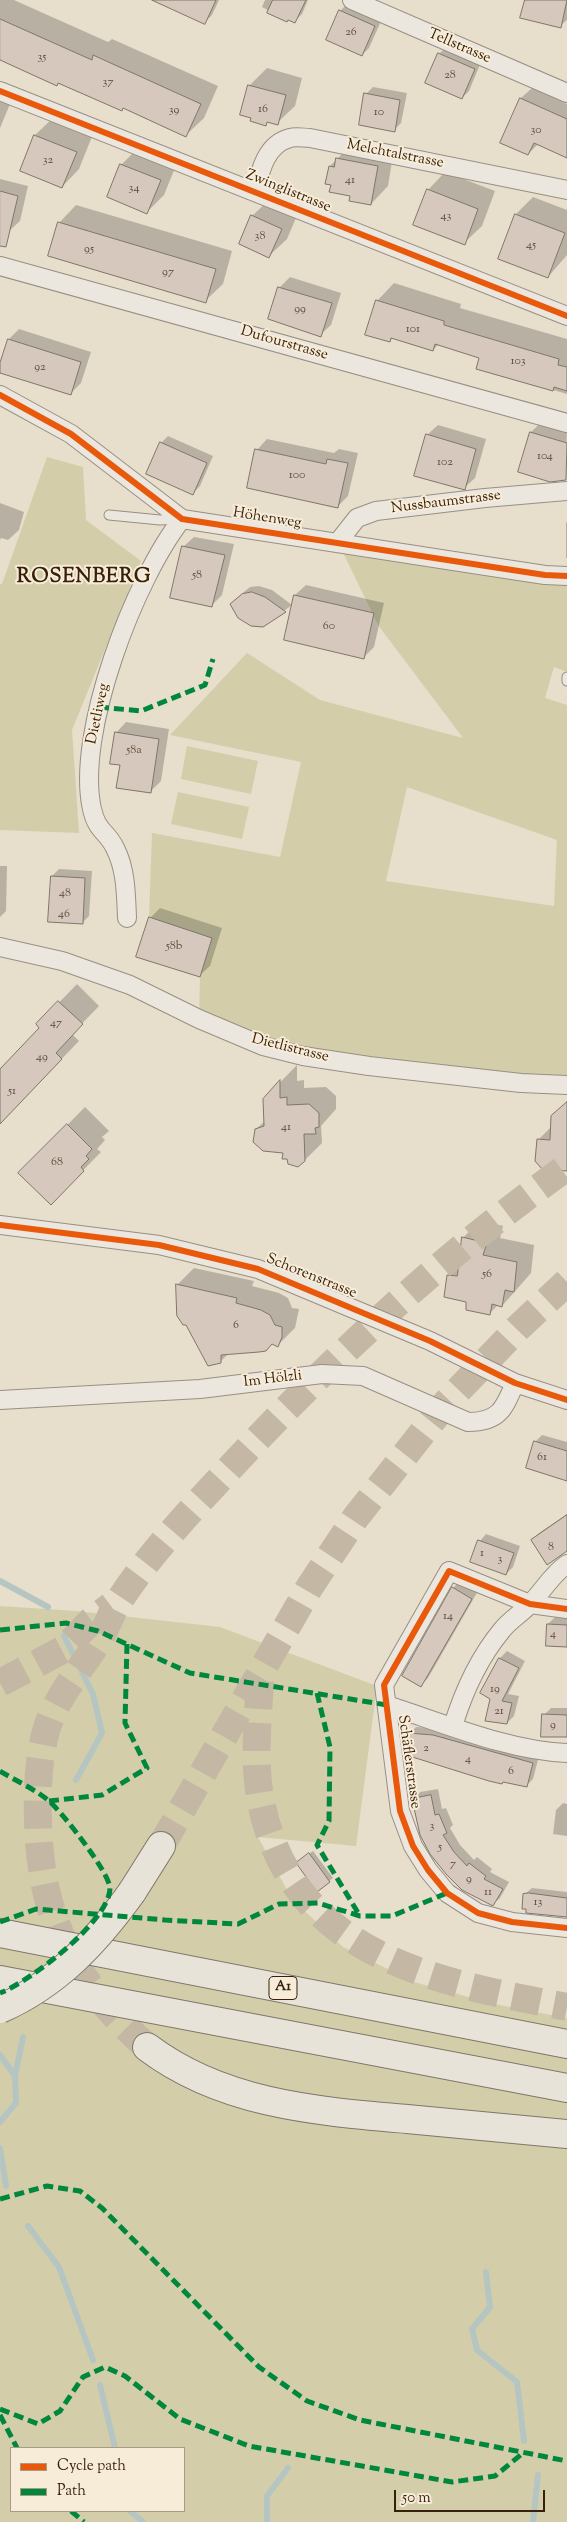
<!DOCTYPE html>
<meta charset="utf-8">
<style>
body{margin:0}
#map{position:relative;width:567px;height:2522px;overflow:hidden;background:#e7decc;font-family:"Sorts Mill Goudy",serif}
canvas{display:block}
.legend{position:absolute;left:10px;top:2447px;width:175px;height:65px;box-sizing:border-box;background:#f7ecd7;border:1px solid #aa9a85;margin:0;padding:6px 9px;list-style:none;font-size:15px;color:#371f0b}
.legend li{display:flex;align-items:center;gap:10px;height:25px}
.legend b{width:25px;border:1px solid #aa9a85}
.scale{position:absolute;left:394px;top:2490px;width:151px;height:22px;box-sizing:border-box;border:2px solid #371f0b;border-top:0;padding-left:6px;font-size:15px;line-height:18px;white-space:nowrap;color:#371f0b;-webkit-text-stroke:4px #f7ecd7;paint-order:stroke}
</style>
<div id="map">
<canvas width="567" height="2522"></canvas>
<ul class="legend">
<li><b style="height:6px;background:#e8590c"></b>Cycle path</li>
<li><b style="height:6px;background:#00873e"></b>Path</li>
</ul>
<div class="scale">50 m</div>
</div>
<script>
const c = document.querySelector('canvas').getContext('2d');
c.lineJoin = 'round';
function paint(path, color) {
  c.fillStyle = color;
  c.fill(path, 'evenodd');
}
function strokePath(path, color, width, dash) {
  c.strokeStyle = color;
  c.lineWidth = width;
  c.lineCap = dash ? 'butt' : 'round';
  c.setLineDash(dash || []);
  c.stroke(path);
}
function write(font, color, halo, rows, align = 'center') {
  c.font = font + ' "Sorts Mill Goudy",serif';
  c.lineWidth = 4;
  c.setLineDash([]);
  c.textBaseline = 'middle';
  c.strokeStyle = halo;
  c.fillStyle = color;
  for (const [text, x, y, turn = 0] of rows) {
    c.save();
    c.translate(x, y);
    c.rotate((+turn || 0) * Math.PI / 180);
    c.textAlign = isNaN(turn) ? turn : align;
    if (halo) c.strokeText(text, 0, 0);
    c.fillText(text, 0, 0);
    c.restore();
  }
}
paint(new Path2D(`
 M47 457 83 467 86 520 141 561 72 730 79 833 0 830V584H2Z
 M338 542 567 574V672L554 667 545 698 567 705V1084L369 1066 199 1019 200 977 212 938 149 917 152 833 280 857 301 762 170 735 247 653 320 700 463 738 378 625ZM407 787 557 840 554 906 386 881Z
 M187 746 258 761 251 794 181 779Z
 M178 792 249 807 242 839 171 824Z
 M0 1606 76 1611 220 1627 377 1686 356 1846 258 1837 292 1899 343 1947 414 1982 494 2004 567 2018V2522H0ZM11 2448H184V2511H11Z`), '#d3cea9');
paint(new Path2D(`
 M0 0H14L108 42 112 39 218 86 204 118 186 135 124 107 122 110 0 59Z
 M167 0H219L212 15 205 22Z
 M265 0H308L302 14 295 21 288 18 287 20 262 7Z
 M526 0H567V20L560 26Z
 M347 4 382 19 369 48 362 55 340 11Z
 M446 47 481 62 469 91 462 98 439 54Z
 M267 68 302 78 295 106 277 123 269 121 265 124 250 85Z
 M373 87 407 93 401 123 394 130 366 94Z
 M532 88 567 104V157L538 144 528 154 502 142 521 98Z
 M0 100 10 104 0 128Z
 M53 118 93 134 79 169 62 187 21 170 35 135Z
 M355 141 394 149 388 186 371 204 332 184 330 166Z
 M139 147 177 163 164 195 147 212 108 196 122 164Z
 M445 172 495 191 482 226 464 243 428 190Z
 M0 179 28 186 20 221 9 231 0 229Z
 M533 197 567 210V255L548 277 516 214Z
 M270 199 299 211 287 239 269 256 252 216Z
 M76 205 232 251 223 284 205 301 59 223Z
 M290 277 341 293 331 325 320 335 279 288Z
 M394 283 461 304 460 308 567 339V394L477 368 480 357 439 344 433 350 393 338 390 341 377 301Z
 M19 329 91 352 81 383 71 393 0 371 9 339Z
 M549 415 567 421 566 479 519 471 531 432Z
 M438 425 486 439 475 478 464 488 427 435Z
 M168 436 213 456 200 486 193 493 161 443Z
 M267 439 334 453 339 449 358 453 348 496 338 506 257 450Z
 M0 503 24 512 19 530 8 540 1 538 0 540Z
 M567 522V558H566V523Z
 M194 537 234 544 222 595 212 605 183 547Z
 M306 585 384 603 374 647 364 657 295 595Z
 M259 586 272 590 292 605 263 626 238 597 250 587Z
 M126 722 169 729 161 781 150 792 121 764 116 733Z
 M0 866H7L6 911 0 917Z
 M59 869 92 871 89 916 82 923 52 876Z
 M160 908 222 928 210 966 199 976 150 918Z
 M77 984 99 1006 72 1034 79 1041 23 1099 0 1111V1071L41 1028 38 1024Z
 M297 1065V1081L304 1080V1088L326 1087 336 1096V1109L321 1126 322 1143 304 1161 284 1152 256 1129 265 1121 264 1099Z
 M567 1102V1170L539 1139 552 1126V1116Z
 M85 1107 109 1131 102 1137 105 1140 97 1149 101 1152 51 1203 20 1173Z
 M480 1220 503 1226 500 1238 534 1245 531 1273 502 1306 498 1305 490 1313 468 1301 448 1275 460 1263 463 1238Z
 M194 1268 254 1281 252 1286 279 1293 288 1298 292 1308 299 1309 295 1328 278 1345 272 1343 229 1353 220 1362 177 1285Z
 M542 1435 567 1442V1480L535 1442Z
 M567 1514V1550L532 1540 539 1533Z
 M486 1534 520 1546 513 1567 506 1574 480 1541Z
 M460 1581 478 1591 428 1678 421 1685 453 1588Z
 M555 1617 567 1618V1646L548 1624Z
 M507 1651 525 1661 508 1694 519 1696 514 1716 507 1723 492 1698 482 1693 500 1658Z
 M551 1708H567V1736L544 1715Z
 M416 1727 441 1728 539 1756 533 1779 526 1786 409 1734Z
 M438 1789 442 1809 446 1808 453 1825 450 1828 460 1845 474 1860 477 1857 492 1869 490 1872 509 1882 500 1898 493 1904 413 1799 420 1792Z
 M563 1803 567 1804V1836L553 1834 556 1810Z
 M313 1851 333 1878 317 1890 300 1860Z
 M532 1888 567 1892V1917L527 1912 525 1894Z`), '#0003');
strokePath(new Path2D(`
 M0 1581 48 1607
 M64 1636 93 1694 102 1733 76 1780
 M0 2055 15 2076 16 2103 0 2122
 M15 2076 23 2037
 M0 2148 6 2186
 M28 2226 59 2267 93 2360
 M486 2272 490 2307 472 2329 477 2350 517 2382 524 2441
 M100 2385 115 2448
 M130 2511 143 2522
 M267 2522V2496L288 2468
 M533 2522 538 2475`), '#b5c6c2', 6);
const building = new Path2D(`
 M152 0H216L205 24Z
 M273 0H306L295 23 288 20 287 22 267 13Z
 M525 0H567L561 28 520 18Z
 M339 10 375 26 362 56 326 40Z
 M0 19 92 60 93 55 201 104 186 137 123 108 122 111 58 83 57 86 0 60Z
 M438 53 475 69 462 99 425 83Z
 M248 85 286 95 278 125 267 122 266 126 250 121 251 118 240 115Z
 M364 93 400 100 395 132 359 125Z
 M520 98 567 119V158L534 143 528 155 500 143Z
 M34 135 77 152 62 188 20 171Z
 M336 158 378 166 371 205 349 201 350 196 329 192 331 185 325 184 329 166 334 167Z
 M120 164 161 180 147 214 107 197Z
 M427 189 478 209 465 245 413 225Z
 M0 191 18 196 6 247 0 246Z
 M515 214 565 233 548 278 498 259Z
 M251 215 282 229 269 258 239 244Z
 M58 222 216 269 206 303 48 256Z
 M278 287 332 303 321 337 268 319Z
 M376 300 444 321V325L559 359 558 365 567 367V391L554 387 553 391 476 369 479 358 435 344 433 351 391 338 390 342 365 335Z
 M8 339 81 362 71 395 0 373V363Z
 M530 432 567 443 566 480 550 482 518 472Z
 M426 434 476 449 465 490 414 476Z
 M160 442 207 463 193 495 146 474Z
 M255 449 326 464 327 459 348 463 338 508 247 488Z
 M182 546 225 555 212 607 170 598Z
 M252 592 265 597 286 612 263 627 251 626 238 618 230 604 242 594Z
 M294 595 374 613 364 659 284 640Z
 M115 732 159 739 151 793 116 788 120 765 110 764Z
 M51 876 85 878 83 924 48 922Z
 M149 917 212 938 200 977 136 957Z
 M58 1001 83 1024 56 1053 62 1059 0 1124V1069L39 1028 36 1024Z
 M280 1080V1098L287 1097V1105L309 1104 319 1113V1127L315 1128 316 1134H304L305 1161 298 1167 288 1164 287 1159H282L283 1153 263 1151 253 1142 255 1129 264 1126 263 1099Z
 M567 1102V1171L542 1169 535 1161 537 1139 550 1140 551 1116Z
 M67 1124 92 1149 86 1156 89 1159 81 1167 84 1171 51 1205 18 1173Z
 M462 1237 487 1243 483 1255 517 1262 514 1292 505 1290 502 1307 492 1304 490 1315 466 1310V1302L444 1297 447 1275 457 1276Z
 M176 1284 237 1298 236 1303 261 1310 270 1315 275 1325 282 1327V1337L278 1347 272 1344 266 1351 259 1352 221 1355V1363L208 1366 186 1325H183L177 1316Z
 M534 1441 567 1451V1481L526 1468Z
 M567 1515V1551L547 1565 531 1540Z
 M478 1540 514 1553 506 1575 470 1562Z
 M452 1587 472 1599 421 1687 402 1676Z
 M547 1624 567 1625V1647L546 1646Z
 M499 1658 519 1668 502 1701 512 1703 507 1724 485 1721 490 1699 480 1693Z
 M542 1714 567 1715V1737H541Z
 M408 1733 433 1735 533 1763 527 1787 503 1782 502 1784 489 1781 406 1755Z
 M431 1795 435 1815 439 1814 447 1833 443 1835 454 1852 467 1866 469 1863 486 1876 484 1879 503 1889 493 1906 462 1890 446 1874 430 1854 420 1835 412 1799Z
 M309 1853 330 1882 317 1892 296 1863Z
 M529 1893 567 1898V1917L526 1913V1909H522L523 1894Z`);
paint(building, '#d6c8bc');
strokePath(building, '#7e766a', 1);
strokePath(new Path2D(`
 M260 1681C258 1719 253 1765 261 1802 292 1956 435 1982 567 2007
 M0 1683 64 1649 91 1621 111 1606
 M161 1846 309 1588 356 1517 446 1403 519 1327 567 1282
 M147 2047C74 1982 40 1919 38 1821 37 1791 38 1760 46 1731 56 1696 82 1669 100 1638 108 1625 112 1610 121 1598 152 1551 192 1509 230 1468 332 1358 445 1254 567 1167`), '#c4b8a5', 28, [28, 14]);
const service = new Path2D(`
 M109 515 160 520 179 519
 M567 677V681`);
const minor = new Path2D(`
 M352 0 567 93
 M0 91 567 316
 M255 192C260 171 266 144 290 138 296 136 304 138 310 138L567 190
 M0 266 567 423
 M0 395 71 434 182 519 473 564 545 575 567 576
 M338 542 357 518 376 511 485 498 567 491
 M127 918C126 894 126 869 115 848 107 831 97 832 92 809 75 734 135 578 182 519
 M0 947 62 961 130 985 199 1019 263 1046 303 1056 369 1066 521 1083 567 1085
 M0 1225 159 1245 258 1269 430 1341 515 1383 567 1400
 M0 1400 200 1389 322 1374 363 1376 468 1422C499 1422 504 1409 515 1383
 M567 1609 530 1604 449 1571 384 1685 400 1811 413 1846 428 1870 447 1893 478 1913 512 1922 567 1928
 M387 1705C443 1723 509 1751 567 1753
 M453 1726C464 1690 478 1659 502 1630 510 1620 522 1613 530 1604 543 1591 552 1574 567 1564`);
const motorway = new Path2D(`
 M132 1892 161 1846
 M0 1933 567 2044
 M0 1980 567 2088
 M147 2047C222 2104 316 2111 407 2119 461 2124 514 2129 567 2134`);
strokePath(service, '#988f83', 11);
strokePath(minor, '#988f83', 20);
strokePath(motorway, '#7e766a', 30);
strokePath(service, '#ece7de', 9);
strokePath(minor, '#ece7de', 18);
strokePath(motorway, '#e8e3d9', 28);
const motorwayBridge = new Path2D(`
 M0 2009C57 1984 96 1942 132 1892`);
strokePath(motorwayBridge, '#7e766a', 30, []);
strokePath(motorwayBridge, '#e8e3d9', 28);
strokePath(new Path2D(`
 M99 707 141 711 205 685 213 659
 M0 1630 66 1623 98 1631 190 1673 387 1705
 M317 1693 330 1747 329 1821 317 1845 360 1916
 M0 1771C16 1781 35 1789 49 1801 62 1812 109 1872 110 1888 110 1921 29 1982 0 1993
 M49 1801 102 1795 147 1768 125 1723 127 1644
 M0 1922 36 1909 165 1920 238 1924 279 1904 318 1903 360 1916H392L447 1893
 M0 2199 47 2186 80 2191 102 2208 259 2367 307 2401 360 2420 567 2461
 M0 2409 38 2424 60 2411 83 2377 105 2367 125 2376 180 2419 249 2446 452 2482 495 2476 523 2453
 M0 2415 17 2448
 M71 2511 84 2522`), '#00873e', 5, [10, 5]);
strokePath(new Path2D(`
 M0 91 567 316
 M0 395 71 434 182 519 473 564 545 575 567 576
 M0 1225 159 1245 258 1269 430 1341 515 1383 567 1400
 M567 1609 530 1604 449 1571 384 1685 400 1811 413 1846 428 1870 447 1893 478 1913 512 1922 567 1928`), '#e8590c', 6);
write('12px', '#5f4937', null, [
 ["26",351,33],
 ["35",42,58],
 ["28",450,76],
 ["37",108,83],
 ["16",263,110],
 ["39",174,111],
 ["10",379,113],
 ["30",536,131],
 ["32",48,161],
 ["41",350,181],
 ["34",134,189],
 ["43",446,217],
 ["38",260,237],
 ["45",531,246],
 ["95",89,250],
 ["97",168,273],
 ["99",300,310],
 ["101",413,330],
 ["103",518,362],
 ["92",40,368],
 ["104",545,457],
 ["102",445,463],
 ["100",297,476],
 ["58",197,576],
 ["60",329,627],
 ["58a",134,751],
 ["48",65,894],
 ["46",64,915],
 ["58b",174,947],
 ["47",56,1024],
 ["49",42,1058],
 ["51",12,1092],
 ["41",286,1128],
 ["68",57,1163],
 ["56",487,1275],
 ["6",236,1326],
 ["61",542,1458],
 ["8",551,1548],
 ["1",482,1554],
 ["3",500,1560],
 ["14",448,1617],
 ["4",553,1635],
 ["19",495,1690],
 ["21",499,1712],
 ["9",553,1726],
 ["2",426,1749],
 ["4",468,1760],
 ["6",511,1772],
 ["3",432,1827],
 ["5",440,1848],
 ["7",453,1865],
 ["9",469,1880],
 ["11",488,1893],
 ["13",538,1903]
]);
for (const [x, y, w] of [
 [283,1988,28]
]) {
  const box = new Path2D();
  box.roundRect(x - w / 2, y - 11.5, w, 23, 4);
  c.fillStyle = '#f7ecd7';
  c.fill(box);
  strokePath(box, '#371f0b', 1);
}
write('bold 14px', '#371f0b', null, [
 ["A1",283,1988]
]);
write('15px', '#371f0b', '#f7ecd7', [
 ["Tellstrasse",459,47,23],
 ["Melchtalstrasse",395,155,11],
 ["Zwinglistrasse",288,192,22],
 ["Dufourstrasse",284,344,16],
 ["Nussbaumstrasse",446,503,-7],
 ["Höhenweg",267,519,9],
 ["Dietliweg",99,714,-78],
 ["Dietlistrasse",290,1049,14],
 ["Schorenstrasse",311,1277,22],
 ["Im Hölzli",273,1380,-7],
 ["Schäflerstrasse",408,1762,82]
]);
c.letterSpacing = '1px';
write('bold 20px', '#371f0b', '#f7ecd7', [
 ["ROSENBERG",84,579]
]);
c.letterSpacing = '0px';
</script>
